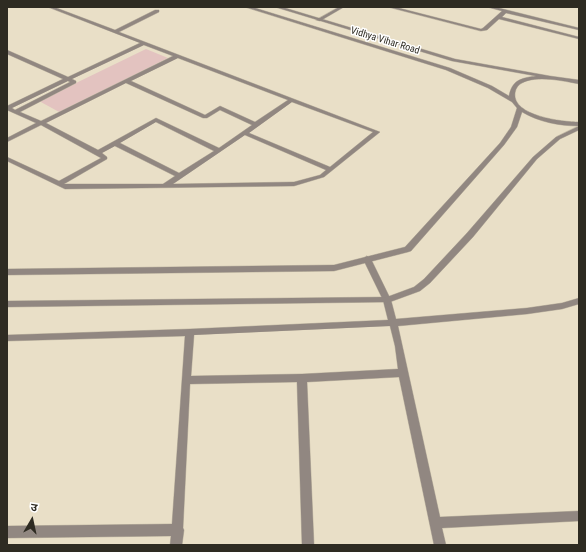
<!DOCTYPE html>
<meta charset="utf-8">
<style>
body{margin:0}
#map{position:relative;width:586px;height:552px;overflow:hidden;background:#e9dfc7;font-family:"Roboto Condensed","Noto Sans Devanagari",sans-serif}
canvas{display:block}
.frame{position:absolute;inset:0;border:8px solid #2e2b22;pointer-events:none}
.north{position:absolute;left:12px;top:500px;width:40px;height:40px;-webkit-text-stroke:3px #fff;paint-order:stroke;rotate:9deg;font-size:11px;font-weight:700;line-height:16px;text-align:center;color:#2e2b22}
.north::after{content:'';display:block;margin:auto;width:14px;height:18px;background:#2e2b22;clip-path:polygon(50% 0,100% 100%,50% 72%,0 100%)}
</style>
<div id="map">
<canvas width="586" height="552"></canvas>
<div class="frame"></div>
<div class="north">उ</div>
</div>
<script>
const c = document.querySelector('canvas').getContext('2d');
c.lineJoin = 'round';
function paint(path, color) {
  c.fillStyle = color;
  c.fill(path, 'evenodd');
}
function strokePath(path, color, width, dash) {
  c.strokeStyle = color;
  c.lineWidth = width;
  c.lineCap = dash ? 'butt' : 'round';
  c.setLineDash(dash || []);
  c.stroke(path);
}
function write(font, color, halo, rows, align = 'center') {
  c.font = font + ' "Roboto Condensed",sans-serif';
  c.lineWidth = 3;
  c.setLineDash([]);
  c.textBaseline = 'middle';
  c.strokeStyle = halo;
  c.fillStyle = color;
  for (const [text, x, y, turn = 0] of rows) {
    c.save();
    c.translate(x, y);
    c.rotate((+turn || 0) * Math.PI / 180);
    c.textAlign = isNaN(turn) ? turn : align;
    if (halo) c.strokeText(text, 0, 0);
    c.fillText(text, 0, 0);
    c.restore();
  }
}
paint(new Path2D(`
 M146 49 168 58 61 113 39 101Z`), '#e3c3c0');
const minor = new Path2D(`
 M48 7H54L115 30 155 10H159V12L119 32 380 132 324 177 294 186 65 189 7 161V157L59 181 101 158 41 125 7 142V138L36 123 7 110V106L63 79 7 54V50L68 77 140 43ZM144 45 173 56 41 121 20 112 76 83V81L72 79ZM178 58 288 100 255 122 220 106 205 115 131 81ZM68 81 70 82 15 110 12 108ZM126 83 203 118H207L220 110 252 125 219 148 156 118 98 150 46 123ZM292 102 373 132 330 167 249 133ZM156 122 214 151 179 173 120 143ZM245 135 326 170 320 175 294 182 173 184ZM115 146 175 176 163 184H64L107 159V157L102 153Z
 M339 7H344L320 21 316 20Z
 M388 7H395L481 29 483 28 502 11 487 7H495L579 28V30L506 13 502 17 579 37V39L499 19 487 30 481 31Z
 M367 256 371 259 391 300 396 319 527 308 562 303 579 298V304L562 309 527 314 398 326 440 517 579 511V521L442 528 446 545H434L399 377 307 382 314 545H302L297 382 190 384 183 528 184 530 182 545H170L171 536 7 538V526L172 524 185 336 7 341V335L190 329 388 320 383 300 363 259ZM390 326 395 346 398 369 302 374 191 376 194 335Z`);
const tertiary = new Path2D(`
 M245 7H252L450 68 492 86 509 96C512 80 521 78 536 76L452 61 275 7H282L455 59 550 76 579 80V84C564 81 536 75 522 83 518 85 516 88 515 93 512 116 563 122 579 122V126C559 126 539 122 522 112L517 127 504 145 411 251 408 252 334 271 7 275V269L334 265 405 247 500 143 511 127 517 108 512 102 488 88 446 70Z
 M579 126V130L560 139 537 159 473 237 430 283 420 291 390 302 7 307V301L387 297 414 287 424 279 467 233 533 157 556 137Z`);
strokePath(minor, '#c4bba6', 1);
strokePath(tertiary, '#c4bba6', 1);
paint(minor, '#918781');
paint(tertiary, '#918781');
write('10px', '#2e2b22', '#fff', [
 ["Vidhya Vihar Road",385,41,17]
]);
</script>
